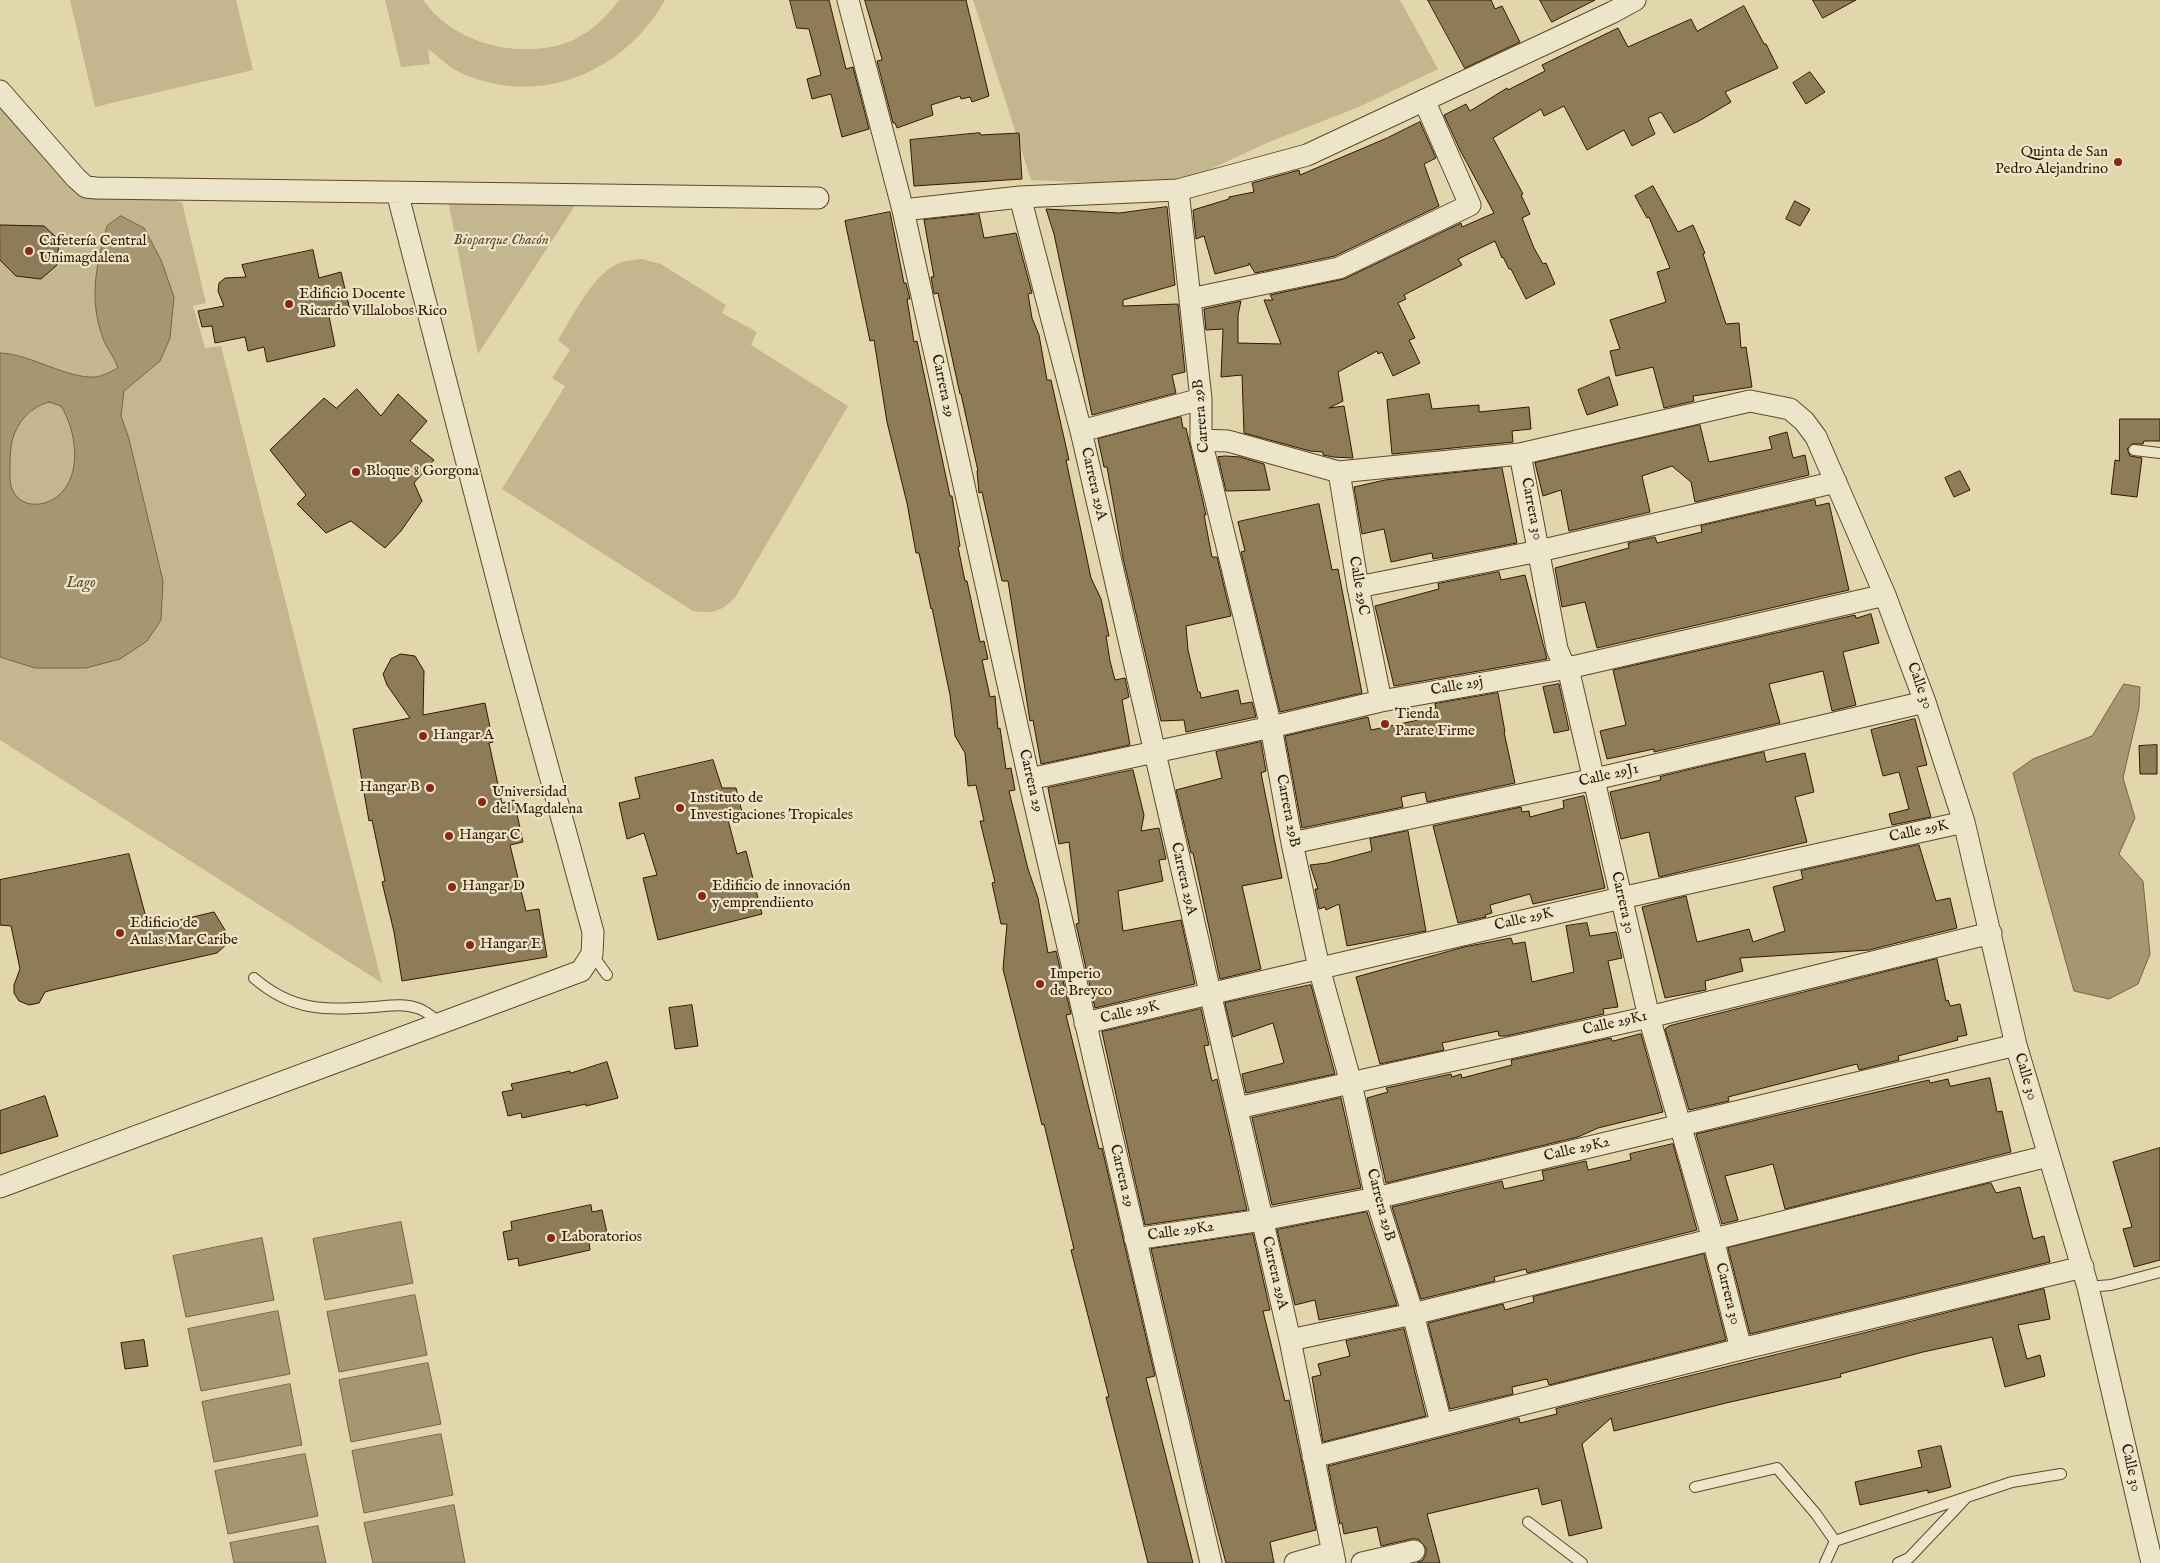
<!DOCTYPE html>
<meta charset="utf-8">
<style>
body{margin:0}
canvas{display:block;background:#e2d7ac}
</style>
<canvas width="2160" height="1563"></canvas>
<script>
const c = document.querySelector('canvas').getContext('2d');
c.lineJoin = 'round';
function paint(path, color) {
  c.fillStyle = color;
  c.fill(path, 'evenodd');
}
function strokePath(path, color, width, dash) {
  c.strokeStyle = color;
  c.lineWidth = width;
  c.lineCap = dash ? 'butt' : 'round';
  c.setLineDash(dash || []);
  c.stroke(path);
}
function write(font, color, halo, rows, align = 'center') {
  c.font = font + ' "IM FELL English",serif';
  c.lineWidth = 4.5;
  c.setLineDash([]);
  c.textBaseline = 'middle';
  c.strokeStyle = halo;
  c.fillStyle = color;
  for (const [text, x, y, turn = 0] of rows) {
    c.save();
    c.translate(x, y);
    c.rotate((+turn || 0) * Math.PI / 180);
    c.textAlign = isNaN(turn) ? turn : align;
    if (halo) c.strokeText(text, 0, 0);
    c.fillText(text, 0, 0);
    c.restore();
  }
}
paint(new Path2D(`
 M70 0H236L253 70 95 107Z
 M385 0H423C428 6 432 12 438 17 471 47 524 57 566 43 588 35 605 19 619 0H665C624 73 538 109 459 72 448 67 438 56 428 49L430 64 401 67Z
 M973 0H1400L1438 69 1359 107 1269 142 1198 175 1158 186 1031 180Z
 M0 107 78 189 182 202 206 303 193 306 205 348 221 346 382 983 0 740Z
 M447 195 580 198 478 354Z
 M642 259 661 264 726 305 722 313 757 332 751 345 848 406 736 596C724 611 712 614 693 611L502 489 565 386 552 378 570 350 558 340C573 316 595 270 622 262 628 260 635 260 642 259Z`), '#c4b78f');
const water = new Path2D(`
 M121 216 144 228 161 260 174 297 170 338 160 361 124 391 121 416 129 439 163 581 161 620 147 641 120 659 86 668H35L0 657V353C31 354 66 379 96 377 103 376 112 371 118 368 115 358 108 350 104 341 88 300 96 266 107 226ZM49 402 61 406C76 430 83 474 59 495 46 507 22 509 13 491 10 486 10 478 10 472 10 462 10 451 12 441 17 422 30 407 49 402Z
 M2124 684 2140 687 2139 708 2123 778 2135 818 2119 854 2143 881 2150 954 2138 984 2109 999 2074 991 2013 773 2033 759 2092 736Z
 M401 1222 413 1283 325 1300 313 1239Z
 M262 1238 274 1300 186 1317 173 1256Z
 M415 1295 427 1355 339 1372 327 1312Z
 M278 1311 290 1374 201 1391 188 1329Z
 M428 1363 441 1424 351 1442 339 1380Z
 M290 1384 302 1445 214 1462 202 1402Z
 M441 1434 453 1495 364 1513 352 1451Z
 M305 1454 318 1516 228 1534 215 1471Z
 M454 1505 465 1563H373L364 1523Z
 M318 1526 326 1563H234L230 1543Z`);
paint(water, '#a69672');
strokePath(water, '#786444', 1);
const building = new Path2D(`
 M790 0H829L846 69 853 67 869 129 842 137 831 94 812 99 807 79 821 75 809 29 797 28Z
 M865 0H966L989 96 972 102 970 97 961 99 960 96 931 105 933 115 897 128 895 123H893L877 61 882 60Z
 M1428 0H1491L1495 9 1502 6 1520 42 1465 68Z
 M1540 0H1595L1552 22Z
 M1813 0H1856L1823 18Z
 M1744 6 1764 44H1766L1778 68 1725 92 1731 102 1699 121 1674 133 1661 112 1648 118 1655 134 1632 146 1624 130 1587 150 1564 106 1544 116 1541 109 1493 138 1523 194 1521 195 1530 214 1522 218 1534 248 1543 264 1546 263 1555 284 1526 299 1511 269H1509L1503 257 1502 258 1495 241 1458 259 1462 265 1404 295 1406 299 1398 303 1415 338 1409 340 1420 363 1393 376 1382 352 1378 354 1377 351 1338 372 1343 401 1329 408 1344 406 1353 458 1333 457 1323 455V452L1310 451 1244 433 1242 375 1221 377 1223 329 1206 330 1204 309 1241 301 1238 315V343L1281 344 1264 300H1273L1270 295 1344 279 1461 223 1462 227 1494 213 1460 150 1444 115 1466 104 1470 111 1507 88 1508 90 1545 71 1542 65 1618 28 1628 47 1691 19 1697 31Z
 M1810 72 1825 92 1806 104 1793 83Z
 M1420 122 1436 158 1424 164 1439 206 1335 256 1255 273 1249 263V265L1215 274 1204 236 1196 239 1193 210 1229 199V197L1254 192 1252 183 1299 170 1300 175 1387 138Z
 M980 133 981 135 1019 133 1022 179 914 186 910 140Z
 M1653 186 1678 232 1693 225 1705 253 1703 254 1726 324 1739 323 1741 348 1746 347 1752 387 1693 396 1694 401 1664 408 1653 367 1616 376 1610 351 1620 349 1610 320 1666 302 1657 272 1670 268 1649 217 1647 218 1635 196Z
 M1795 201 1810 209 1800 226 1786 219Z
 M1167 207 1175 285 1123 300V306L1178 304 1185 372 1172 375 1176 393 1092 415 1054 234 1046 209 1119 213Z
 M890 212 904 283H906L910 299H907L914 342 917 341 950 496H952L960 546 958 547 965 581H967L980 642 984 641 988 659 982 660 990 697 995 696 998 729 1000 728 1006 769 1011 768 1015 790 1009 791 1028 869 1038 898 1048 953 1056 951 1071 1014 1066 1015 1099 1149 1102 1148 1155 1376 1146 1378 1193 1563H1148L1106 1397H1109L1071 1250 1074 1249 1044 1124 1042 1125 1003 969 1007 924H1001L992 883 995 882 980 821H984L976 785 968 786 965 753 955 736 950 695 932 608 931 609 919 553H916L907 503 887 422 874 340 870 341 845 221Z
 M979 214 984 238 1016 233 1032 293 1028 294 1032 318 1039 335 1047 380H1051L1069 460H1066L1091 578 1101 599 1109 636H1106L1110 661 1115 680 1125 678 1129 697 1122 700 1130 745 1041 764 1033 720 1030 721 1008 581H1002L982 492 979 493 977 471H978L961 394H960L938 293 934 294 931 277H934L924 220Z
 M0 225 44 226 59 240 57 265 41 279 16 276 0 260Z
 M313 250 319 278 341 272 350 310 329 316 335 346 267 362 264 347 248 351 245 337 215 343 212 326 202 327 198 311 224 306 218 291 219 283 225 278 246 277 242 265Z
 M1609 377 1618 405 1587 415 1578 390Z
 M357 389 381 416 398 394 427 421 410 441 434 460 414 483 422 501 401 531 385 548 351 521 326 533 297 504 306 495 270 450 324 398 336 408Z
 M1429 394 1432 409 1479 405V412L1529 407 1531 429 1512 431 1513 442 1392 454 1387 400Z
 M1181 417 1183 428H1186L1206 515H1204L1212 557H1217L1231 616 1186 626 1188 650 1198 692H1200L1201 698 1238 690 1241 704 1252 702 1256 717 1186 732 1184 720 1161 721 1123 558 1107 467H1104L1098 439Z
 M2120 419H2160V441H2144L2143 444H2132L2127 449 2130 456 2142 458 2137 497 2111 494 2115 460 2119 461Z
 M1700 425 1709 462 1772 449 1769 437 1787 432 1793 458 1805 455 1809 475 1695 502 1691 482 1672 466 1642 476 1650 512 1569 531 1561 490 1543 496 1535 463Z
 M1226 456 1240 457 1264 464 1270 490 1226 491 1218 457Z
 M1502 468 1517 543 1433 559 1432 553 1391 562 1384 529 1362 534 1354 487 1385 480Z
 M1960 471 1970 490 1954 497 1945 478Z
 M1815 500 1816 506 1829 503 1849 590 1597 648 1585 602 1562 607 1555 568 1629 548 1628 543 1655 537 1657 543 1702 532 1701 526Z
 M1319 504 1332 570 1338 569 1362 693 1280 712 1241 552 1245 551 1238 522Z
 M1499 572 1501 580 1525 575 1547 659 1394 686 1375 606 1439 589 1438 584Z
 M1871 614 1879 643 1843 652 1856 705 1832 711 1823 671 1769 684 1780 723 1654 752V749L1607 759 1600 731 1626 725 1613 670 1855 615 1856 618Z
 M401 654 415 656 424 671 423 715 485 703 493 742 489 743 502 803 514 800 523 842 510 845 526 911 539 909 547 957 402 981 394 932 382 882 385 881 372 820 369 821 353 729 410 718 387 685 383 674 391 659Z
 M1559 684 1569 730 1554 733 1543 687Z
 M1498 693 1505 732H1504L1515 783 1427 802 1425 792 1401 797 1403 807 1302 828 1285 736 1368 717 1371 730 1437 716 1435 704Z
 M1915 719 1927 765 1917 767 1931 817 1892 825 1889 814 1909 809 1899 772 1883 776 1871 730Z
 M1261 742 1266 771 1261 773 1282 878 1242 886 1261 969 1220 979 1193 853H1191L1176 790 1222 778 1216 752Z
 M2157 745V774H2140L2139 746Z
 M1764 752 1766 762 1805 753 1814 792 1795 797 1807 842 1659 877 1649 832 1621 839 1610 792 1661 780 1660 777Z
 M713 760 722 788H736L742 812 727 816 737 854 746 851 762 914 658 940 643 878 657 875 644 833 627 839 619 803 640 798 635 778Z
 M1133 770 1144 815 1141 831 1159 828 1166 859 1159 860 1163 881 1118 891 1123 931 1181 920 1195 984 1095 1008 1076 924 1079 923 1069 842 1059 844 1048 788Z
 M1584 796 1605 888 1533 904 1530 894 1490 905 1492 913 1485 915 1486 917 1458 923 1433 826 1521 807 1522 812 1529 811 1530 817 1564 808 1563 801Z
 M1408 831 1426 931 1347 946 1339 904 1326 910 1325 907 1319 909 1315 889H1318L1310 865 1327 863 1372 851 1370 839Z
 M1919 845 1936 901 1950 898 1957 928 1869 950 1740 958 1743 971 1705 981 1706 990 1665 998 1642 907 1686 896 1697 942 1749 929 1753 942 1785 931 1773 887 1803 879 1801 871Z
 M129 854 147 921 160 918 163 924 214 912 231 940 217 953 52 990 45 992 39 1003 29 1005 19 1001 14 993V985L20 969 11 926 0 925V880Z
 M1587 923 1590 936 1616 932 1622 958 1608 961 1618 1007 1603 1009 1604 1014 1506 1036H1499L1498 1031 1442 1043 1444 1050 1380 1064 1356 977 1464 947 1511 938 1513 944 1525 942 1532 982 1574 972 1566 926Z
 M1937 959 1946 1001 1948 1000 1950 1006 1960 1004 1967 1035 1957 1037 1958 1040 1898 1056 1899 1060 1859 1070 1857 1064 1728 1097 1729 1101 1689 1110 1665 1029 1669 1026Z
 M1311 985 1335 1074 1246 1093 1242 1074 1284 1063 1273 1023 1233 1037 1225 1003Z
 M692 1005 698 1046 675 1049 669 1008Z
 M1201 1009 1209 1045 1204 1046 1212 1081 1217 1079 1247 1210 1145 1225 1102 1032Z
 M1641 1034 1663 1112 1598 1128 1578 1137 1386 1183 1367 1098 1388 1092 1386 1088 1451 1074 1452 1077 1461 1074 1462 1078 1512 1065 1511 1060 1611 1038 1612 1041Z
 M607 1062 618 1098 586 1106V1104L522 1118 521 1113 508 1116 502 1092 513 1090 511 1084 570 1071V1073Z
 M1990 1078 1997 1112 2002 1111 2011 1152 1785 1209 1773 1164 1750 1170 1725 1176 1738 1220 1722 1224 1696 1134 1929 1080 1930 1083 1948 1079 1950 1086Z
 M45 1096 58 1136 0 1154V1111Z
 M1341 1098 1361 1188 1272 1205 1252 1118Z
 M1673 1144 1697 1230 1527 1273 1526 1269 1494 1277 1495 1281 1421 1299 1392 1207 1502 1181 1504 1189 1544 1180 1542 1171 1586 1161 1588 1170 1631 1160 1630 1154Z
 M2160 1148V1260L2134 1267 2123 1229 2132 1227 2113 1162Z
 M1991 1183 1996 1193 2020 1187 2033 1239 2044 1236 2050 1262 1750 1334 1728 1248Z
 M591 1205 592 1212 602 1210 607 1233 597 1235 598 1241 589 1243 590 1250 519 1266 518 1258 508 1260 503 1232 512 1230 511 1222Z
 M1367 1212 1397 1305 1319 1320 1315 1300 1295 1305 1277 1230Z
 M1253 1234 1270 1310 1263 1311 1285 1401 1289 1400 1316 1530 1270 1542 1274 1563H1226L1207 1490 1151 1249Z
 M1704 1254 1726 1340 1549 1385 1547 1379 1512 1387 1513 1394 1450 1409 1428 1323 1503 1304 1505 1310 1534 1302 1533 1297Z
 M2044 1289 2050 1319 2018 1325 2027 1359 2040 1355 2045 1376 2005 1387 1992 1337 1923 1352 1840 1374 1841 1377 1726 1403 1614 1431 1611 1418 1582 1444 1602 1528 1569 1536 1561 1500 1542 1505 1538 1488 1427 1514 1440 1563H1417L1423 1560 1426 1554V1548L1418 1539H1411L1381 1546 1377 1527 1344 1534 1342 1523 1340 1524 1328 1466 1519 1418 1520 1423 1557 1414 1556 1409Z
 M1404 1329 1426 1416 1323 1442 1312 1377 1321 1375 1318 1364 1350 1356 1346 1341Z
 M144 1340 148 1366 125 1369 121 1343Z
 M1941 1446 1951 1487 1928 1493V1490L1860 1505 1855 1482 1922 1467 1918 1451Z`);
paint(building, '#8e7c59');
strokePath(building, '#331900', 1);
const lane = new Path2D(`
 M2134 450 2160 453
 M592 954 607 975
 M254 978C293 1012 326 1010 374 1007 388 1006 403 1003 417 1008 425 1010 432 1017 439 1022
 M2088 1287 2111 1285 2160 1272
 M1695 1487 1777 1468 1816 1514 1835 1541
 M1528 1522 1582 1563
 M1825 1563 1835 1541 2012 1482 2061 1474
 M1898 1563 1909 1558 1965 1499`);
const street = new Path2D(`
 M848 0 903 210 1029 779 1211 1563
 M0 91 76 178 86 187 96 188 818 198
 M1178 190 1201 399V440L1271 727 1292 843 1319 968 1351 1083 1376 1198 1413 1314 1441 1423
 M1020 197 1081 431 1290 1340 1335 1563
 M903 210 1020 197 1178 190 1307 155 1613 12 1635 0
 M1190 299 1339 268 1470 205 1424 100
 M1081 431 1201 399
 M1201 440 1228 441 1339 472 1520 454 1750 401 1790 409 1804 421 1816 437 1885 595 1925 702 1964 822 2016 1045 2088 1287 2152 1563
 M1520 454 1557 649 1562 661 1568 668 1649 1017 1713 1239 1741 1349
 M1339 472 1358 587 1381 701
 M1358 587 1539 551 1836 482
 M1029 779 1271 727 1381 701 1568 668 1885 595
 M1292 843 1595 779 1925 702
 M1085 1023 1621 898 1964 822
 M1237 1108 1649 1017 1991 933
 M0 1187 581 971 592 954 593 932 511 633 397 192
 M1135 1239 1262 1220 1376 1198 2016 1045
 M1290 1340 1413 1314 2048 1156
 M1313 1457 1741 1349 2083 1267
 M1295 1563 1333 1552
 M1362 1563 1414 1551`);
strokePath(lane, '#5f482b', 12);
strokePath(street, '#5f482b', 23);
strokePath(lane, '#ece5c9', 10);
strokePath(street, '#ece5c9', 21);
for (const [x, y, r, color] of [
 [2118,162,5,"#8f2418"],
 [29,251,5,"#8f2418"],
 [289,304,5,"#8f2418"],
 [356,472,5,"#8f2418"],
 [1385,724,5,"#8f2418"],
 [423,736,5,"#8f2418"],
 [430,788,5,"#8f2418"],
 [482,802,5,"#8f2418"],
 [680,808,5,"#8f2418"],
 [449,836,5,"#8f2418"],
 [452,887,5,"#8f2418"],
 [702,896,5,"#8f2418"],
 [120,933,5,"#8f2418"],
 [470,945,5,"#8f2418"],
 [1040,984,5,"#8f2418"],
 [551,1238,5,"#8f2418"]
]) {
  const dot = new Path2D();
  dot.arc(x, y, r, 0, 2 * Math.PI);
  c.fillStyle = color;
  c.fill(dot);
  strokePath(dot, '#ece5c9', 2);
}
write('15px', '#331900', '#ece5c9', [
 ["Quinta de San",2108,153,"right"],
 ["Pedro Alejandrino",2108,170,"right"],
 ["Cafetería Central",39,242],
 ["Unimagdalena",39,259],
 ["Edificio Docente",299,295],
 ["Ricardo Villalobos Rico",299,312],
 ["Bloque 8 Gorgona",366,472],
 ["Tienda",1395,715],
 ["Parate Firme",1395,732],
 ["Hangar A",433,736],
 ["Hangar B",420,788,"right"],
 ["Universidad",492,793],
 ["del Magdalena",492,810],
 ["Instituto de",690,799],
 ["Investigaciones Tropicales",690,816],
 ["Hangar C",459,836],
 ["Hangar D",462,887],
 ["Edificio de innovación",712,887],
 ["y emprendiiento",712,904],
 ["Edificio de",130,924],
 ["Aulas Mar Caribe",130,941],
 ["Hangar E",480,945],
 ["Imperio",1050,975],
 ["de Breyco",1050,992],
 ["Laboratorios",561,1238]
], 'left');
write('italic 15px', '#5e482b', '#ece5c9', [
 ["Bioparque Chacón",501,241]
]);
write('15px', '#331900', '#ece5c9', [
 ["Carrera 29",942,386,78],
 ["Carrera 29B",1202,416,-95],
 ["Carrera 29A",1093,484,77],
 ["Carrera 30",1531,509,79],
 ["Calle 29C",1358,586,80],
 ["Calle 30",1919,686,70],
 ["Calle 29j",1457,687,-10],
 ["Calle 29J1",1609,776,-13],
 ["Carrera 29",1030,781,77],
 ["Carrera 29B",1287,811,79],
 ["Calle 29K",1919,832,-12],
 ["Carrera 29A",1183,879,77],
 ["Carrera 30",1622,903,77],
 ["Calle 29K",1524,920,-13],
 ["Calle 29K",1130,1013,-13],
 ["Calle 29K1",1615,1024,-13],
 ["Calle 30",2025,1077,74],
 ["Calle 29K2",1577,1150,-13],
 ["Carrera 29",1121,1176,77],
 ["Carrera 29B",1380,1205,75],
 ["Calle 29K2",1181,1232,-8],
 ["Carrera 29A",1274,1273,77],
 ["Carrera 30",1727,1294,76],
 ["Calle 30",2130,1468,77]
]);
write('italic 16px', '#614b2e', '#ece5c9', [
 ["Lago",81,584]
]);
</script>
